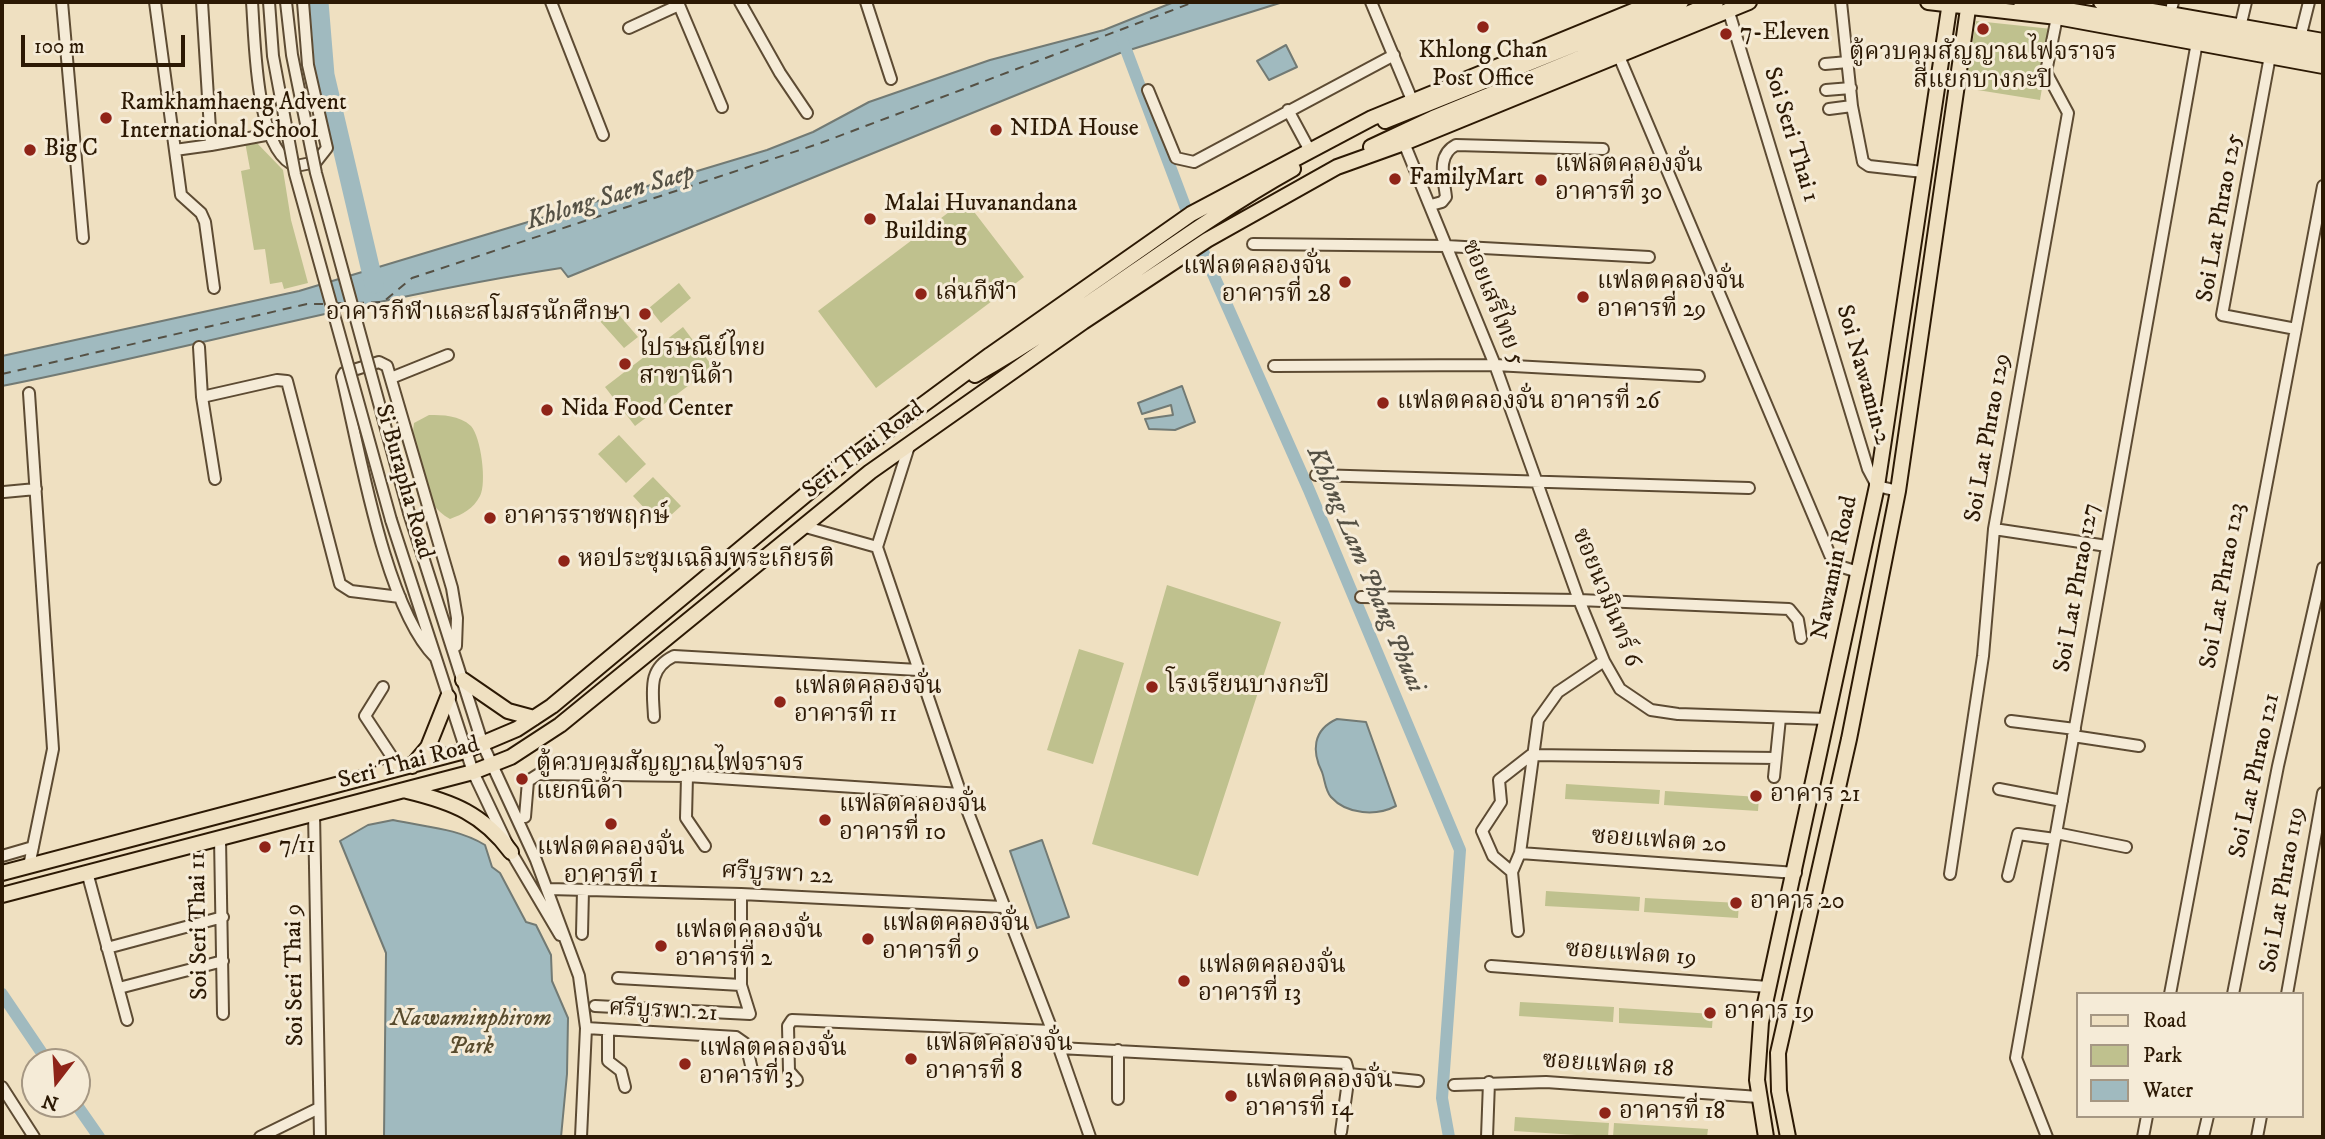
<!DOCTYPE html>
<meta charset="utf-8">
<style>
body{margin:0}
#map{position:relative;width:2325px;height:1139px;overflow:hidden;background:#efe0c1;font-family:"IM FELL DW Pica",serif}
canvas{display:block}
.frame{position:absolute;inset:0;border:4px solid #2c1904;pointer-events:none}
.legend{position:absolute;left:2076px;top:992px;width:228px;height:126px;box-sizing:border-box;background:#f5ebd7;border:2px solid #a59783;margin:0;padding:9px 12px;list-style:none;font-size:21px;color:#2c1904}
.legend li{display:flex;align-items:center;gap:14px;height:35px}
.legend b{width:35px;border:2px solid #a59783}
.north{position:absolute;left:21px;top:1048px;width:70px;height:70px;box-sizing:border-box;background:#f5ebd7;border:2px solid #a59783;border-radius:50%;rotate:197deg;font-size:19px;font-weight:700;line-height:28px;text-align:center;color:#2c1904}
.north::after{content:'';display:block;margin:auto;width:24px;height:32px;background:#8f2418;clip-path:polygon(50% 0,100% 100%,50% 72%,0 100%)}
.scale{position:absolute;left:21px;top:35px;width:164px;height:32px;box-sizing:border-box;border:4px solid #2c1904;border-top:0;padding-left:9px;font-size:21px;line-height:24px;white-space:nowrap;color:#2c1904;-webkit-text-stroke:5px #f5ebd7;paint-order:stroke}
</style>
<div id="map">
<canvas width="2325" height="1139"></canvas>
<div class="frame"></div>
<ul class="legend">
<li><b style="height:9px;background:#efe0c1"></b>Road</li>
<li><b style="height:19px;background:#bfc18e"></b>Park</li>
<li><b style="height:19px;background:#a0babf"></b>Water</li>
</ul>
<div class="north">N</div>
<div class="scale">100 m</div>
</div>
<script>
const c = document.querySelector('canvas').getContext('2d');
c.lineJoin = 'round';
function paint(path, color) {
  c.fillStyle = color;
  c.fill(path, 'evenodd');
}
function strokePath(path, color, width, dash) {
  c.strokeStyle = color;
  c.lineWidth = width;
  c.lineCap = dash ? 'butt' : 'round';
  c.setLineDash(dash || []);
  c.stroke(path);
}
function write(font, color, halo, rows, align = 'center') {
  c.font = font + ' "IM FELL DW Pica","Noto Serif Thai",serif';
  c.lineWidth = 6;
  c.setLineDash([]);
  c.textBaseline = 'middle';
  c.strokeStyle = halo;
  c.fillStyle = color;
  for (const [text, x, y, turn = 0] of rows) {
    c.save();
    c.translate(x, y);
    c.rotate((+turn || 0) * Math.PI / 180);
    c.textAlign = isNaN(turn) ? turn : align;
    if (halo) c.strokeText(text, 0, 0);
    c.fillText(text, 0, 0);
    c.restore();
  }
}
paint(new Path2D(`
 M1976 21 2052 29 2040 100 1965 88Z
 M255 141 283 170 291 220 308 283 284 289 282 282 270 284 265 249 254 250 241 171 250 169 245 142Z
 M965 200 1024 277 876 388 818 311Z
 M679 283 691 298 661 323 649 308Z
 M613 308 638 337 624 348 599 320Z
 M683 327 713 367 635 426 605 387Z
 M429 415C443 415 459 415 471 426 481 437 487 483 480 496 473 509 463 514 450 519 421 504 409 453 414 423Z
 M619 435 646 464 626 483 598 454Z
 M653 477 681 506 660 525 633 496Z
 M1167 585 1281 622 1198 876 1092 844Z
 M1079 649 1124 663 1093 764 1047 750Z
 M1566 784 1660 790 1659 804 1565 799Z
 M1665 791 1759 797 1758 811 1664 805Z
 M1546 891 1640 897 1639 911 1545 906Z
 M1645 898 1739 903 1738 918 1644 912Z
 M1520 1002 1614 1007 1613 1022 1519 1016Z
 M1619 1008 1713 1014 1712 1028 1619 1023Z
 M1515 1117 1609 1123 1608 1137 1514 1131Z
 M1614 1123 1708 1129 1707 1137H1613Z`), '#bfc18e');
const water = new Path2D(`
 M1174 2H1283L1120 53 568 277 561 268C373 297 188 349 2 386V356L299 291 767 150 813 132 869 102 990 60 1104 30Z
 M1286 45 1297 67 1269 80 1257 61Z
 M1182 386 1195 422 1175 430 1149 429 1145 419 1173 415 1171 405 1142 414 1138 403Z
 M1337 719 1366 722 1396 806C1377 816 1347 815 1331 797 1325 790 1325 780 1322 772 1312 752 1312 730 1337 719Z
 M393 820C425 827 457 828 485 845L492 867 500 873 526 922 536 925 551 955 552 981 568 1018 567 1074 561 1137H384L386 953 340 841 368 825Z
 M1042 840 1069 917 1037 928 1010 851Z`);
paint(water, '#a0babf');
strokePath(water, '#727a74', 2);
strokePath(new Path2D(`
 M1122 39 1197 238 1309 490 1460 850 1442 1098 1449 1137
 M2 994 48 1062
 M76 1104 99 1137`), '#a0babf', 12);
strokePath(new Path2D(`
 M319 2 325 75 374 284`), '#a0babf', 19);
strokePath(new Path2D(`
 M334 303H346
 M355 303 383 302 412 278 818 144 1194 2
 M2 374 307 304H325`), '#555145', 2, [9, 7]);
const minor = new Path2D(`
 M62 2 83 238
 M155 2 181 195 201 213 205 222 214 288
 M252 2C255 40 255 152 296 166L316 162 327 148 308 65 303 2
 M551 2 603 135
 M740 2 780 73 807 113
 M866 2 891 79
 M1371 2 1412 100
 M1841 2 1852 106 1863 162 1869 166 1923 172
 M679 5 722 107
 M2172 6 2173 2
 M1728 9 1868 469 1877 486 1898 491
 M2242 19 2246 2
 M629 28 679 5 677 2
 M2302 30 2309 2
 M1618 54 1830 555 1839 566 1858 572
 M2270 56 2222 315 2296 329
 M1825 64 1848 62
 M1148 90 1176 158 1194 162 1394 55
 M1826 90 1851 88
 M1829 109 1852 106
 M1288 110 1309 149
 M1404 143 1495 365 1579 600 1604 661 1620 689 1651 710 1678 714 1827 719
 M211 145 271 134
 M175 150 211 145 202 2
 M1431 205 1442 202 1446 197C1444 179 1436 155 1456 145L1603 149
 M1253 244 1446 246 1649 257
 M199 347 202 397 215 479
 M1274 366 1495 365 1699 376
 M391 378 448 355
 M202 397 277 380 287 381 340 584 351 591 400 597
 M1316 475 1749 488
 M4 492 36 489
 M409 513 483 745 536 860 579 976 586 1028 581 1137
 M391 520 473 772 511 852 560 935
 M802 526 877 547 961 794 1059 1048 1090 1137
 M1994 529 2107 546
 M877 547 910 443
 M1361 597 1579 600 1789 609 1798 620 1801 638
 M435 657C385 607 359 448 342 377L344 373 379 362 387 366 452 588 457 618 456 646
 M383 687 365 716 400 769
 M654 717C653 691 647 669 674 656L918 670
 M2011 721 2075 729
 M2073 736 2139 746
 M687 776 686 818 705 846
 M1774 777 1780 718
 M1999 789 2062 801
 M314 813 320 1137
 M525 817 528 781 539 774 687 776 961 794
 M2056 833 2126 847
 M220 838 223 1014
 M1520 853 1796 873
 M2 856 33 847
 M29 866 53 749 29 393
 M87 872 127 1020
 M1512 872 1493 856 1482 831 1501 802 1499 780 1531 755 1776 758
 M1950 874 1983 656 1994 529 2068 113 2046 72 2057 17
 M2008 876 2018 834 2055 839
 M549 889 741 894 1003 907
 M1518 931 1512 872 1520 853 1538 720 1558 692 1604 661
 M582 934 583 890
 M107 948 223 917
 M1491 966 1768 987
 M618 978 741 985
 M119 988 223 961
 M2170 994 2323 186
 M2233 994 2278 766 2323 568
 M2287 994 2323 793
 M595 1006 750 1014 741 985V894
 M586 1028 736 1037 746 1044 753 1074
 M608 1031V1061L621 1071 625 1087
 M1059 1048 1346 1063 1349 1074 1341 1132
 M1349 1074 1418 1081
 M797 1080 789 1071 788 1026 792 1020 1052 1031
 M1454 1085 1546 1082 1759 1097
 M2 1087 34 1137
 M1118 1099V1050
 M260 1137 319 1108
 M1487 1137 1489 1082
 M2047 1137 2016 1058 2197 42
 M2143 1137 2147 1116
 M2203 1137 2208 1116
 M2257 1137 2261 1116`);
const major = new Path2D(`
 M1928 2 2057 17 2323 66
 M2021 2 2323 54
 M2101 2 2323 41
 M1385 121 1681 2
 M1371 147 1433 118 1716 2
 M975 375C1085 313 1182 231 1293 169
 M463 680 508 711 534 718
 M412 766 428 747 448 697
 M407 791C453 802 483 814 511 852
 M2 873 465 751 517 729 552 706 840 466 990 355 1191 214 1372 118 1655 2
 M2 895 473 772 511 757 560 725 870 472 1083 322 1207 240 1337 167 1404 143 1749 2
 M1766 1137 1757 1080 1761 1022 1877 486 1950 2
 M1788 1137 1779 1091 1778 1053 1849 739 1898 491 1969 2`);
strokePath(minor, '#5d4b33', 14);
strokePath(major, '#2c1904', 18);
strokePath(minor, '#f5ebd7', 10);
strokePath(major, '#efe0c1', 14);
const minorBridge = new Path2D(`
 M269 2 273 56 295 174 391 520
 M286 2 292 55 316 173 409 513`);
strokePath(minorBridge, '#5d4b33', 14, []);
strokePath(minorBridge, '#f5ebd7', 10);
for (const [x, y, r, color] of [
 [1483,27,7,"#8f2418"],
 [1983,29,7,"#8f2418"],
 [1726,34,7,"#8f2418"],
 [106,118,7,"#8f2418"],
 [996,130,7,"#8f2418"],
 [30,150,7,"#8f2418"],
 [1395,179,7,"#8f2418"],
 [1541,180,7,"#8f2418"],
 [870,219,7,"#8f2418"],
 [1345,282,7,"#8f2418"],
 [921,294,7,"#8f2418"],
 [1583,297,7,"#8f2418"],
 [645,314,7,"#8f2418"],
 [625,364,7,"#8f2418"],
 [1383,403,7,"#8f2418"],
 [547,410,7,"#8f2418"],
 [490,518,7,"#8f2418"],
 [564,561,7,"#8f2418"],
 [1152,687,7,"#8f2418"],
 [780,702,7,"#8f2418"],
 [522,779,7,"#8f2418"],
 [1756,796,7,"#8f2418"],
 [825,820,7,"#8f2418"],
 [611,824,7,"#8f2418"],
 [265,847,7,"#8f2418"],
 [1736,903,7,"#8f2418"],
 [868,939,7,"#8f2418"],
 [661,946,7,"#8f2418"],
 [1184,981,7,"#8f2418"],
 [1710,1013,7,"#8f2418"],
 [911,1059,7,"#8f2418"],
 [685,1064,7,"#8f2418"],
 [1231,1096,7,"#8f2418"],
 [1605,1113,7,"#8f2418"]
]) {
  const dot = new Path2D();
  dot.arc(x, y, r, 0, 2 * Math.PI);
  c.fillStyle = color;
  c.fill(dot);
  strokePath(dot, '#f5ebd7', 2.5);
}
write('24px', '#2c1904', '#f5ebd7', [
 ["7-Eleven",1740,34],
 ["Khlong Chan",1483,52,"center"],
 ["Post Office",1483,80,"center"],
 ["ตู้ควบคุมสัญญาณไฟจราจร",1983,54,"center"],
 ["สี่แยกบางกะปิ",1983,82,"center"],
 ["Ramkhamhaeng Advent",120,104],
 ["International School",120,132],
 ["NIDA House",1010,130],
 ["Big C",44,150],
 ["แฟลตคลองจั่น",1555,166],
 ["อาคารที่ 30",1555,194],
 ["FamilyMart",1409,179],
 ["Malai Huvanandana",884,205],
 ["Building",884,233],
 ["แฟลตคลองจั่น",1331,268,"right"],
 ["อาคารที่ 28",1331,296,"right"],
 ["แฟลตคลองจั่น",1597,283],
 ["อาคารที่ 29",1597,311],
 ["เล่นกีฬา",935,294],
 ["อาคารกีฬาและสโมสรนักศึกษา",631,314,"right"],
 ["ไปรษณีย์ไทย",639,350],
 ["สาขานิด้า",639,378],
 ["แฟลตคลองจั่น อาคารที่ 26",1397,403],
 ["Nida Food Center",561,410],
 ["อาคารราชพฤกษ์",504,518],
 ["หอประชุมเฉลิมพระเกียรติ",578,561],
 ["โรงเรียนบางกะปิ",1166,687],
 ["แฟลตคลองจั่น",794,688],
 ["อาคารที่ 11",794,716],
 ["ตู้ควบคุมสัญญาณไฟจราจร",536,765],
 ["แยกนิด้า",536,793],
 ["อาคาร 21",1770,796],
 ["แฟลตคลองจั่น",839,806],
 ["อาคารที่ 10",839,834],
 ["7/11",279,847],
 ["แฟลตคลองจั่น",611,849,"center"],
 ["อาคารที่ 1",611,877,"center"],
 ["อาคาร 20",1750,903],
 ["แฟลตคลองจั่น",882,925],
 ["อาคารที่ 9",882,953],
 ["แฟลตคลองจั่น",675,932],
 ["อาคารที่ 2",675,960],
 ["แฟลตคลองจั่น",1198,967],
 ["อาคารที่ 13",1198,995],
 ["อาคาร 19",1724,1013],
 ["แฟลตคลองจั่น",925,1045],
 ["อาคารที่ 8",925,1073],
 ["แฟลตคลองจั่น",699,1050],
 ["อาคารที่ 3",699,1078],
 ["แฟลตคลองจั่น",1245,1082],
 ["อาคารที่ 14",1245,1110],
 ["อาคารที่ 18",1619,1113]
], 'left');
write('24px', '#2c1904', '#f5ebd7', [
 ["Soi Seri Thai 1",1790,135,73],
 ["Soi Lat Phrao 125",2221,218,-80],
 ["ซอยเสรีไทย 5",1492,303,68],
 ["Soi Nawamin 2",1862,375,74],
 ["Soi Lat Phrao 129",1989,438,-80],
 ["Seri Thai Road",864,451,-37],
 ["Si Burapha Road",403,482,74],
 ["Nawamin Road",1836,568,-78],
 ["Soi Lat Phrao 123",2224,586,-80],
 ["Soi Lat Phrao 127",2078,588,-80],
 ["ซอยนวมินทร์ 6",1605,598,68],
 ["Seri Thai Road",409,764,-15],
 ["Soi Lat Phrao 121",2256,776,-78],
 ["ซอยแฟลต 20",1659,842,4],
 ["ศรีบูรพา 22",777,875,3],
 ["Soi Lat Phrao 119",2284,890,-80],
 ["Soi Seri Thai 11",200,926,-91],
 ["ซอยแฟลต 19",1631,955,4],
 ["Soi Seri Thai 9",296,975,-91],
 ["ศรีบูรพา 21",663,1012,3],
 ["ซอยแฟลต 18",1608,1066,4]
]);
write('italic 24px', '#584b2d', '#f5ebd7', [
 ["Nawaminphirom",471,1020],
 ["Park",471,1048]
]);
write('italic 26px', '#555145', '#f5ebd7', [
 ["Khlong Saen Saep",611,198,-17],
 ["Khlong Lam Phang Phuai",1364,570,67]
]);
</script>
